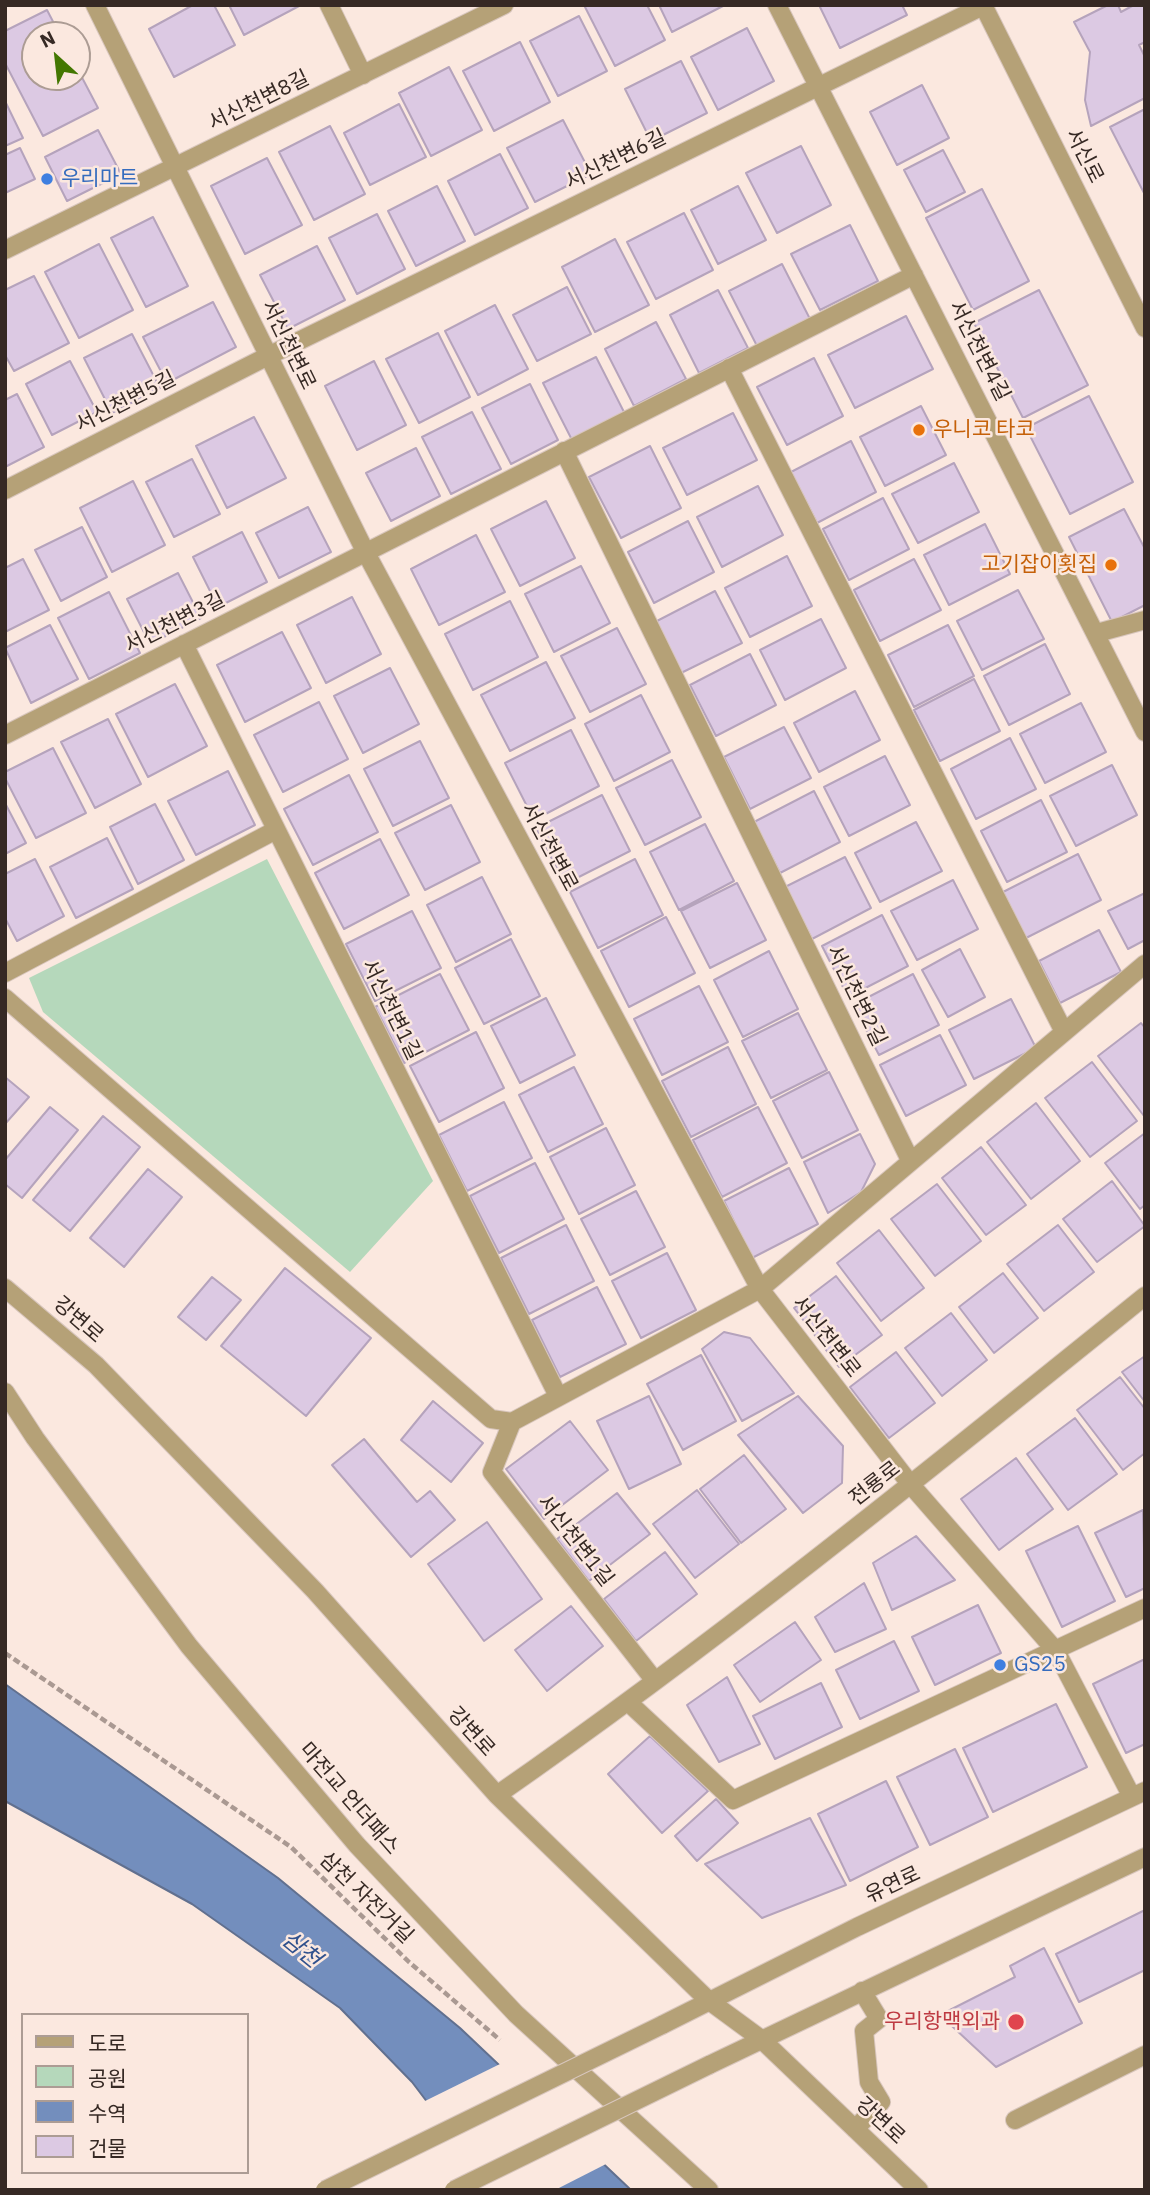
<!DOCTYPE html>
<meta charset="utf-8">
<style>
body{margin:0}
#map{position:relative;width:1150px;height:2195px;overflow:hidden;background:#fbe8df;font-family:"IBM Plex Sans","Noto Sans KR",sans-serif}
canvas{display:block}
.frame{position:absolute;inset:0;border:7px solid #362924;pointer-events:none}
.legend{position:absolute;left:21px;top:2013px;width:228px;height:161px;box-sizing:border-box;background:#fbe8df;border:2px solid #ac9c94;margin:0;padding:9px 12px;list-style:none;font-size:21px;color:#362924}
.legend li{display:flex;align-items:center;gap:14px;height:35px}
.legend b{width:35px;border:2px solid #ac9c94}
.north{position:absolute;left:21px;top:21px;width:70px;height:70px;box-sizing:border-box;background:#fbe8df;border:2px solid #ac9c94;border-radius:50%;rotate:333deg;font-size:19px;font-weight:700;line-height:28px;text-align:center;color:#362924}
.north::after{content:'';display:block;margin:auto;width:24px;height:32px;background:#437701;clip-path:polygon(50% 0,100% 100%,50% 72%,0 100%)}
</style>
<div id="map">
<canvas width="1150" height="2195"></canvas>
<div class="frame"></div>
<ul class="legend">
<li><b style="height:9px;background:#b5a177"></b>도로</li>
<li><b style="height:19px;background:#b5d8bb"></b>공원</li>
<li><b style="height:19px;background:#738ebd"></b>수역</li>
<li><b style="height:19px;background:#dcc9e3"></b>건물</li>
</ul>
<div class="north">N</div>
</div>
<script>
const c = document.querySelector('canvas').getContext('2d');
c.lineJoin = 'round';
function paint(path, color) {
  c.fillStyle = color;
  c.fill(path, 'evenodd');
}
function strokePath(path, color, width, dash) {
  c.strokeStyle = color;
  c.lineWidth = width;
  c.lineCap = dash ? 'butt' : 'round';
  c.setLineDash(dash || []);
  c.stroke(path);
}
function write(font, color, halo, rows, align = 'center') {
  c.font = font + ' "IBM Plex Sans","Noto Sans KR",sans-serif';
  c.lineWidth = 5;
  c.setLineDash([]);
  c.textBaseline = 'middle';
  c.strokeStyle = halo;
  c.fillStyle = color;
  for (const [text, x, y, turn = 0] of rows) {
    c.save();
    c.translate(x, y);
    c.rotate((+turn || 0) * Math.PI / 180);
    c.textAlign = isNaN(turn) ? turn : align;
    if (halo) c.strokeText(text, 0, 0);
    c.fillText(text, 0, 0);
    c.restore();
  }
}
paint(new Path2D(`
 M267 859 433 1181 350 1272 43 1012 29 978Z`), '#b5d8bb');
const water = new Path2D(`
 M5 1684 278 1878 460 2028 631 2190H494L412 2082 340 2008 192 1904 5 1801Z`);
paint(water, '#738ebd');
strokePath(water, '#61708f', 2);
paint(new Path2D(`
 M502 2063 608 2163 555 2190H490L423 2102Z`), '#fbe8df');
const building = new Path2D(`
 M193 5H214L235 45 174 77 149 29Z
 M229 5H301L244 35Z
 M584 5H647L665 40 615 66Z
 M659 5H725L672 32Z
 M819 5H902L907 15 840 48Z
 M1108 5H1118L1121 12 1134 5H1145V42L1139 45 1145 57V98L1091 126 1085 100 1090 52 1074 22Z
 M47 10 60 35H35V77H77V68L98 108 43 136 5 63V31Z
 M579 16 607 71 558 96 530 41Z
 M747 28 774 81 718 110 691 57Z
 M520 42 550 102 494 131 463 71Z
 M681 61 707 113 651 141 625 89Z
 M449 67 482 130 431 156 399 93Z
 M922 85 949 138 897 165 870 112Z
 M5 101 23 138 5 146Z
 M399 104 426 157 370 185 344 133Z
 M1145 109V195L1110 127Z
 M563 120 591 174 535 202 507 148Z
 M330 126 365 194 314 220 279 152Z
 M98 130 121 174 67 201 45 157Z
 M801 146 831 205 777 233 746 173Z
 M20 148 35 179 5 193V155Z
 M943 150 965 192 926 212 904 170Z
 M500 154 528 208 475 235 448 181Z
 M267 158 302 225 245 254 211 186Z
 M437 186 465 241 416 266 388 211Z
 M738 186 766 240 718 264 691 210Z
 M982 189 1029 281 973 310 926 218Z
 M684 213 713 270 656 299 627 242Z
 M377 214 405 269 357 294 329 238Z
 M153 217 188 286 146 307 111 238Z
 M850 225 878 281 820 310 791 254Z
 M615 239 649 305 595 332 562 267Z
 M99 244 133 310 79 338 45 272Z
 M317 246 345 300 288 329 260 275Z
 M782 264 810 319 757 346 729 291Z
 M34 276 69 343 14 371 5 355V290Z
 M567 287 591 334 537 361 513 315Z
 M718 290 748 348 699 373 670 315Z
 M1039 290 1088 385 1023 418 974 323Z
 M213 302 236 347 167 383 143 337Z
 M495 305 528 369 478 395 445 331Z
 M906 316 933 369 855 408 828 355Z
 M656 322 686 379 634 406 605 349Z
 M438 333 470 397 419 423 386 359Z
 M132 334 160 388 112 413 84 358Z
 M596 357 625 414 572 440 543 383Z
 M814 358 843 416 787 445 757 387Z
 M70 361 97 412 52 435 26 384Z
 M374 361 406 425 357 450 325 386Z
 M530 384 558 440 511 464 482 408Z
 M17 394 44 447 5 467V400Z
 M1089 396 1133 482 1070 514 1026 428Z
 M921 406 946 455 885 486 860 437Z
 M472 412 501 469 451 494 422 437Z
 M733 413 757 460 687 495 663 448Z
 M254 417 286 478 227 508 196 446Z
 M851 441 876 492 817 523 791 472Z
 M650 446 681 508 621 538 589 477Z
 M416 448 440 496 391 521 366 473Z
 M192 459 220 514 174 537 146 482Z
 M954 463 979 512 918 543 892 494Z
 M133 481 165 545 112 572 80 508Z
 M758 486 783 535 722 567 697 517Z
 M883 498 909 549 849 580 823 529Z
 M546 501 575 558 520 586 491 529Z
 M308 507 331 552 279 578 256 533Z
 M1124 509 1145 549V605L1112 622 1069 537Z
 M688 521 714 572 654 603 628 552Z
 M985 524 1010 574 949 605 924 555Z
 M82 527 107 577 61 601 35 550Z
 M242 532 267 582 218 607 193 557Z
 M476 535 505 592 439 625 411 569Z
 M787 556 812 606 750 637 725 588Z
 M23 559 49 610 5 632V568Z
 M914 559 941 610 880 641 854 590Z
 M581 566 610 623 554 652 525 594Z
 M178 573 201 618 150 644 127 599Z
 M1018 590 1044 639 982 670 957 621Z
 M715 591 742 643 681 673 655 622Z
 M109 592 140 653 89 679 58 618Z
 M352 597 381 654 326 683 297 625Z
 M510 601 538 657 473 690 445 634Z
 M821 619 846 668 785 700 760 650Z
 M50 625 78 679 31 703 5 648Z
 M948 625 974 676 914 707 888 655Z
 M617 628 646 684 590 712 561 656Z
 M282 632 311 688 245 722 217 665Z
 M1045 644 1070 694 1009 725 984 676Z
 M750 654 776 705 716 736 690 685Z
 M546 662 575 718 510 751 481 695Z
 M390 668 419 724 363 753 334 696Z
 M974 679 1000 731 940 761 914 710Z
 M175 684 207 746 148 777 116 714Z
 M855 691 880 740 819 772 794 723Z
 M641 695 670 752 614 781 585 724Z
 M319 702 348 759 283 792 254 735Z
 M1081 703 1106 752 1045 783 1020 734Z
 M108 719 141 784 95 808 61 742Z
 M784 727 811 778 750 809 724 757Z
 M571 730 599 786 534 820 505 763Z
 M1010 738 1036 789 976 819 951 769Z
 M420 741 449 798 393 826 364 769Z
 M53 748 86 813 36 838 5 778V772Z
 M885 756 910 805 849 836 824 787Z
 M672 760 701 817 645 845 616 788Z
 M1112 765 1137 815 1076 846 1050 796Z
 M228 771 255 825 196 855 168 801Z
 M349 775 378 832 313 865 284 809Z
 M814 791 840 842 780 873 754 822Z
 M602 795 630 851 565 884 536 828Z
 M1041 800 1067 852 1007 882 981 831Z
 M5 803 26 843 5 854Z
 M155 804 184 860 138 884 110 827Z
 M451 805 480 862 425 890 395 833Z
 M916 822 942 871 880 902 855 853Z
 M705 824 734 881 679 910 650 852Z
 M107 838 133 889 76 918 50 867Z
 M380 839 409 895 344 929 315 873Z
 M1078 854 1101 900 1026 938 1003 892Z
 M845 857 871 908 812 939 785 887Z
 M35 859 64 916 17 941 5 918V874Z
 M635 859 663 915 598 948 570 892Z
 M482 877 511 934 456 962 427 905Z
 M953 880 978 929 917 960 891 911Z
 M737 883 766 940 710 968 681 911Z
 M1145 893V940L1128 949 1108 911Z
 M412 911 441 968 375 1001 346 944Z
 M882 915 908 966 848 997 822 946Z
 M666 917 695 973 629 1007 601 951Z
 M1099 930 1121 972 1060 1003 1039 961Z
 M511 939 540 996 484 1024 455 968Z
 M960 949 985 997 948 1017 922 970Z
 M769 951 798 1009 743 1037 714 980Z
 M440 974 469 1030 404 1063 375 1007Z
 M913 974 939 1025 879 1055 853 1005Z
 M699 986 728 1042 662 1075 634 1019Z
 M546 998 575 1055 520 1083 491 1026Z
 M1011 999 1036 1048 974 1079 949 1030Z
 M798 1013 827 1070 771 1098 742 1041Z
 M1141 1023 1145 1028 1144 1116 1098 1056Z
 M476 1032 504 1088 439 1122 410 1066Z
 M940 1035 966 1085 906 1116 880 1065Z
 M728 1047 756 1104 691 1137 662 1081Z
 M1092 1062 1137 1121 1090 1157 1045 1098Z
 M574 1067 603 1124 548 1152 519 1095Z
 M829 1072 858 1130 802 1158 773 1101Z
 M5 1077 29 1097 5 1124Z
 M504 1102 532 1158 467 1191 439 1135Z
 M1036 1103 1080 1161 1031 1199 987 1142Z
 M50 1107 78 1130 22 1198 5 1184V1160Z
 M758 1107 787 1163 722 1197 693 1140Z
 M103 1116 140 1147 70 1231 33 1200Z
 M606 1128 635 1185 579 1214 550 1157Z
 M1145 1133V1205L1140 1209 1105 1163Z
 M860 1134 875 1164 861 1192 828 1213 804 1162Z
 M981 1147 1026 1205 986 1235 942 1178Z
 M535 1163 564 1219 499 1253 470 1196Z
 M789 1168 818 1224 752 1258 724 1201Z
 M148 1169 182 1197 124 1267 90 1238Z
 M1112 1181 1145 1226 1097 1262 1063 1219Z
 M937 1184 981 1241 935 1276 891 1219Z
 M636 1191 665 1247 610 1275 581 1219Z
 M566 1225 594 1281 529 1314 501 1258Z
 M1058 1225 1094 1272 1044 1311 1007 1264Z
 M879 1230 924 1288 881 1321 837 1263Z
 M667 1253 696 1310 641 1338 612 1281Z
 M285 1268 371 1338 306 1416 221 1346Z
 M1003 1273 1038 1318 994 1353 959 1307Z
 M836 1276 882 1335 839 1367 794 1308Z
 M212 1277 241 1300 206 1340 178 1317Z
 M597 1287 626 1344 560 1377 532 1320Z
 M951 1313 987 1360 942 1396 905 1348Z
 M724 1332 750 1338 794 1393 742 1421 702 1349Z
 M896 1352 935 1403 889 1438 850 1387Z
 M701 1355 736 1421 683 1450 647 1384Z
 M1145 1356V1402L1122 1372Z
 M1120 1377 1145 1409V1453L1123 1470 1077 1410Z
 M649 1396 681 1464 629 1489 597 1421Z
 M798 1396 843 1446 842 1483 803 1513 738 1435Z
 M433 1401 483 1443 451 1482 401 1440Z
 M1075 1418 1117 1474 1068 1510 1027 1454Z
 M570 1421 608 1470 544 1519 506 1469Z
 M364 1439 417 1502 430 1491 455 1520 411 1557 332 1465Z
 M744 1455 786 1509 741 1543 700 1489Z
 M1016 1458 1053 1509 999 1550 961 1499Z
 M697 1490 739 1544 695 1578 653 1524Z
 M617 1493 650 1534 589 1581 557 1539Z
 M1143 1510 1145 1588 1126 1597 1095 1533Z
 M487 1522 542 1599 484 1641 428 1564Z
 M1078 1526 1115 1601 1062 1627 1026 1551Z
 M916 1536 955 1580 892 1610 873 1563Z
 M665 1552 697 1594 636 1641 604 1599Z
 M864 1583 886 1629 835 1652 815 1617Z
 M978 1605 1001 1653 935 1685 912 1637Z
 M571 1606 603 1646 547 1691 515 1650Z
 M795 1622 821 1660 760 1702 734 1665Z
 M894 1641 919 1691 860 1719 836 1670Z
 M1145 1659V1744L1126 1753 1093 1684Z
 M727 1677 760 1744 719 1762 687 1705Z
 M821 1683 842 1727 775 1759 753 1716Z
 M1056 1704 1087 1767 993 1812 963 1748Z
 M650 1736 708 1791 662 1833 608 1774Z
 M955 1749 988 1817 930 1845 897 1777Z
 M886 1781 918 1847 850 1881 818 1814Z
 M716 1799 738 1823 697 1861 675 1836Z
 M810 1818 846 1885 762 1918 705 1864Z
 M1145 1910V1970L1079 2002 1056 1954Z
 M1044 1948 1082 2023 996 2067 940 2015 1015 1977 1010 1966Z`);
paint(building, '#dcc9e3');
strokePath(building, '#b5a3bc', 2);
const minor = new Path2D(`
 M95 5 365 551 760 1289 911 1485 1056 1651 1132 1797
 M329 5 363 75
 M777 5 1145 732
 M983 5 1145 328
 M5 250 504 5
 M729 368 1064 1032
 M564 451 910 1160
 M5 490 268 356 985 5
 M1097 633 1145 620
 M184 644 558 1396
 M5 735 914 275
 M5 973 276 830
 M5 998 491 1419 512 1422 760 1289 1145 964
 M5 1288 96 1365 315 1591 497 1795 708 2000 761 2039 919 2190
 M5 1392 35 1438 189 1646 357 1845 516 2014 709 2190
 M512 1422 492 1472 655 1681
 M629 1703 733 1800 1145 1608
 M497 1795C721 1639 933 1467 1145 1296
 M662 2025 857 1927 1145 1791
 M709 2065 1145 1857
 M1015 2120 1145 2055
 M855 2129 881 2102 869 2082 864 2031 879 2019 862 1991`);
strokePath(minor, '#d8c6bd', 20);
strokePath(new Path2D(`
 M5 1653 291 1847 409 1962 500 2040`), '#aa9992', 4.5, [7, 3.5]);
strokePath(minor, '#b5a177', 18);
const minorBridge = new Path2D(`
 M325 2190 662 2025
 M454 2190 709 2065`);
strokePath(minorBridge, '#d8c6bd', 20, []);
strokePath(minorBridge, '#b5a177', 18);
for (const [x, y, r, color] of [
 [47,179,7,"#3f7fe0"],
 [919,430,7,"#e8710a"],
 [1111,565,7,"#e8710a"],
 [1000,1665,7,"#3f7fe0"],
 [1016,2022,9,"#e0444e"]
]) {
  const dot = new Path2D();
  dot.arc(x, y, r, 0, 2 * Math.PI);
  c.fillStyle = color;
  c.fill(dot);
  strokePath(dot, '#fbe8df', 2.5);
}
write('21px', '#362924', '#fbe8df', [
 ["서신천변8길",259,101,-26],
 ["서신로",1084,156,63],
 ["서신천변6길",616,160,-26],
 ["서신천변로",288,345,64],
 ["서신천변4길",979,351,63],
 ["서신천변5길",126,402,-27],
 ["서신천변3길",175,623,-27],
 ["서신천변로",549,847,62],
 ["서신천변2길",856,996,64],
 ["서신천변1길",391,1010,64],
 ["강변로",78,1320,41],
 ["서신천변로",826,1337,52],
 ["전룡로",875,1484,-38],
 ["서신천변1길",575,1541,52],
 ["강변로",471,1732,48],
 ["마전교 언더패스",349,1799,49],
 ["유연로",893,1885,-25],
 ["삼천 자전거길",366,1898,44],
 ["강변로",880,2121,43]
]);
write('21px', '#366cbe', '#fbe8df', [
 ["우리마트",61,179],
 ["GS25",1014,1665]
], 'left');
write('21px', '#c56008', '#fbe8df', [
 ["우니코 타코",933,430],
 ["고기잡이횟집",1097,565,"right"]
], 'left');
write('21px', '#be3a42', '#fbe8df', [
 ["우리항맥외과",1000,2022]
], 'right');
write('italic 23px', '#30518d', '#fbe8df', [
 ["삼천",301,1950,39]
]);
</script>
